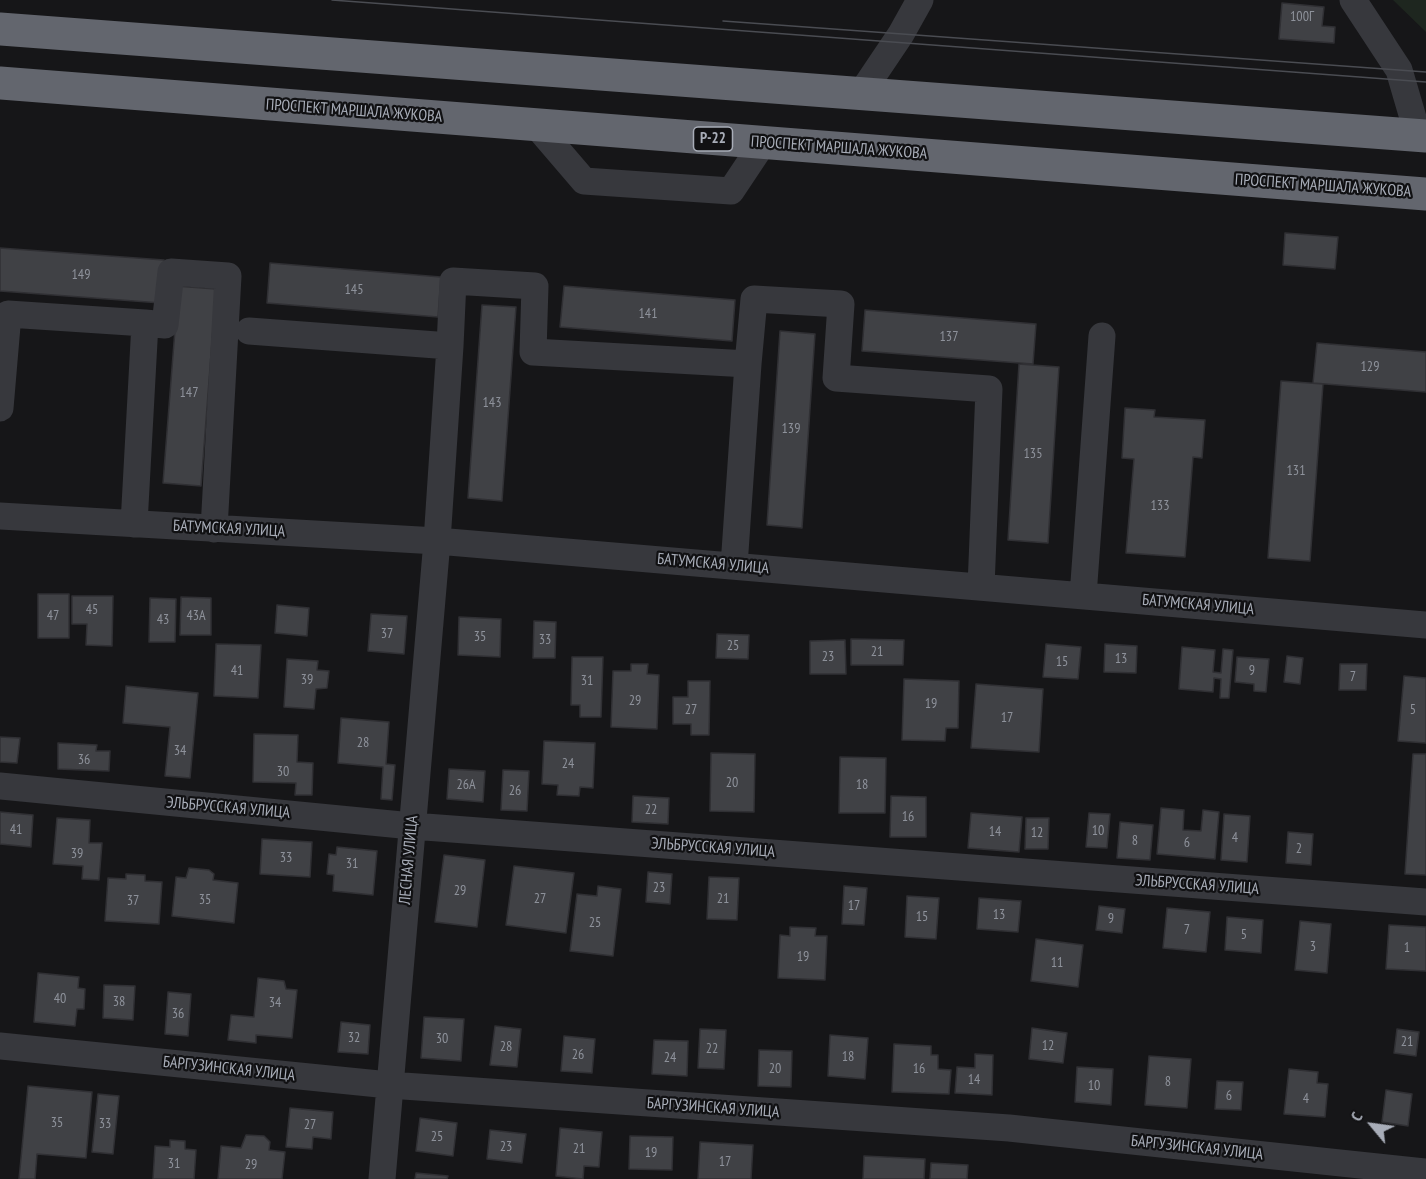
<!DOCTYPE html>
<meta charset="utf-8">
<style>
body{margin:0}
#map{position:relative;width:1426px;height:1179px;overflow:hidden;background:#161618;font-family:"PT Sans Narrow",sans-serif}
canvas{display:block}
.north{position:absolute;left:1342px;top:1095px;width:60px;height:60px;-webkit-text-stroke:4px #111113;paint-order:stroke;rotate:299deg;font-size:16px;font-weight:700;line-height:24px;text-align:center;color:#a8adb8}
.north::after{content:'';display:block;margin:auto;width:21px;height:27px;background:#a8adb8;clip-path:polygon(50% 0,100% 100%,50% 72%,0 100%)}
</style>
<div id="map">
<canvas width="1426" height="1179"></canvas>
<div class="north">С</div>
</div>
<script>
const c = document.querySelector('canvas').getContext('2d');
c.lineJoin = 'round';
function paint(path, color) {
  c.fillStyle = color;
  c.fill(path, 'evenodd');
}
function strokePath(path, color, width, dash) {
  c.strokeStyle = color;
  c.lineWidth = width;
  c.lineCap = dash ? 'butt' : 'round';
  c.setLineDash(dash || []);
  c.stroke(path);
}
function write(font, color, halo, rows, align = 'center') {
  c.font = font + ' "PT Sans Narrow",sans-serif';
  c.lineWidth = 4.5;
  c.setLineDash([]);
  c.textBaseline = 'middle';
  c.strokeStyle = halo;
  c.fillStyle = color;
  for (const [text, x, y, turn = 0] of rows) {
    c.save();
    c.translate(x, y);
    c.rotate((+turn || 0) * Math.PI / 180);
    c.textAlign = isNaN(turn) ? turn : align;
    if (halo) c.strokeText(text, 0, 0);
    c.fillText(text, 0, 0);
    c.restore();
  }
}
paint(new Path2D(`
 M1393 0H1426V32Z`), '#1e261f');
const building = new Path2D(`
 M1282 3 1324 7 1322 26 1335 27 1334 43 1279 39Z
 M1285 233 1338 237 1335 269 1283 265Z
 M0 248 164 260 161 303 0 291Z
 M270 263 441 277 438 317 267 303Z
 M162 285 216 289 201 486 163 483 177 304Z
 M564 286 735 300 732 341 560 327Z
 M482 305 516 307 502 501 468 498Z
 M865 310 1036 324 1033 364 862 351Z
 M780 331 815 334 802 528 767 525Z
 M1317 343 1426 352V392L1313 383Z
 M1019 364 1059 367 1048 543 1008 540Z
 M1281 381 1323 384 1310 561 1268 558Z
 M1125 408 1155 410 1154 417 1205 420 1202 458 1193 457 1185 557 1126 553 1134 459 1122 458Z
 M38 594H69V638H38Z
 M72 596H113L112 646 86 645 87 624H72Z
 M181 597 211 598V635H180Z
 M150 598 176 599 175 642H149Z
 M277 605 309 608 307 636 275 633Z
 M371 614 407 616 404 654 368 651Z
 M459 617 501 619 500 657 458 655Z
 M534 621 556 622 555 658H533Z
 M717 634 749 635 748 659 716 658Z
 M851 639 904 640 903 665H851Z
 M845 640 846 674H810V641Z
 M216 644 261 645 258 698 214 696Z
 M1046 644 1081 647 1078 679 1043 677Z
 M1105 644 1137 646 1136 673 1104 672Z
 M1182 647 1215 650 1213 672 1221 673 1223 649 1233 650 1229 698H1220L1221 679 1214 678 1213 692 1179 689Z
 M1287 656 1303 658 1300 684 1284 682Z
 M572 657H603L601 717H580V705H571Z
 M1237 657 1269 659 1266 692 1254 691V684L1235 682Z
 M287 659 318 661 317 670 329 671 327 688 316 689 314 709 284 707Z
 M631 664H648L647 674 659 675 657 729 611 727 613 671H631Z
 M1340 664H1367L1366 690H1339Z
 M1404 676 1426 678V743L1398 741Z
 M904 679 959 681 958 728H946L945 741 902 740Z
 M688 681H710L709 735H691V724H673V697H688Z
 M976 684 1043 689 1039 752 971 748Z
 M126 686 198 693 190 778 165 776 170 727 123 723Z
 M341 718 389 722 386 764 395 765 392 800 381 799 383 767 338 763Z
 M254 734 298 735 297 762 313 763 312 795H295L296 783 253 782Z
 M0 737 20 738 17 763 0 762Z
 M544 741 595 743 593 788 580 787 579 796 557 795 558 785 542 784Z
 M58 743 97 745 96 751H110L109 771 58 769Z
 M711 753 755 754 754 812 710 811Z
 M1413 754H1426V875L1405 874Z
 M840 757 886 758 885 813H839Z
 M449 769 485 771 483 802 447 799Z
 M503 770 529 771 527 811 501 810Z
 M633 796 669 798 668 824 632 822Z
 M891 796 926 797V837H890Z
 M1161 808 1184 810 1183 830 1201 831 1203 810 1219 812 1215 859 1157 854Z
 M0 812 33 815 31 847 0 844Z
 M971 813 1022 817 1019 852 968 848Z
 M1089 813 1110 814 1107 848 1086 847Z
 M1224 814 1250 816 1247 862 1221 860Z
 M57 818 90 820 89 843H102L99 880 82 879 83 866 53 864Z
 M1026 818H1049L1048 849H1025Z
 M1120 822 1153 825 1150 860 1117 858Z
 M1288 832 1313 834 1311 865 1286 863Z
 M262 839 312 842 310 877 260 874Z
 M337 847 377 851 373 895 333 891 334 875 327 874 329 854 336 855Z
 M444 855 485 860 477 927 435 922Z
 M514 866 574 873 566 933 506 925Z
 M189 868 209 870 214 874 213 880 238 883 234 923 172 916 176 877 186 878Z
 M648 872 672 874 670 904 646 902Z
 M126 874 145 875V881L162 882 159 924 105 921 108 878 126 879Z
 M709 877 739 878 737 920 707 919Z
 M598 886 621 889 613 956 570 951 577 894 597 896Z
 M844 886 867 888 864 925 842 924Z
 M907 896 939 898 936 939 905 937Z
 M979 898 1021 901 1018 932 977 929Z
 M1099 906 1125 909 1122 933 1096 930Z
 M1167 908 1210 912 1206 952 1163 948Z
 M1227 917 1263 920 1261 953 1225 950Z
 M1300 921 1331 924 1327 973 1295 970Z
 M1389 925 1426 927V971L1386 969Z
 M790 927 816 928 815 936H827L825 980 778 978 780 935 790 936Z
 M1036 939 1083 945 1078 987 1031 981Z
 M38 973 79 977 78 988 85 989 84 1009H77L75 1026 34 1022Z
 M258 978 284 981 286 989 297 990 292 1038 256 1035V1043L228 1040 231 1015 254 1017Z
 M104 985 135 986 133 1020 103 1018Z
 M168 992 191 994 188 1036 165 1034Z
 M424 1017 464 1019 461 1061 421 1058Z
 M341 1022 370 1025 368 1054 338 1052Z
 M495 1026 521 1029 517 1067 490 1065Z
 M1032 1028 1067 1033 1063 1063 1029 1059Z
 M700 1029 726 1030 724 1069 698 1068Z
 M1397 1029 1419 1032 1416 1056 1394 1053Z
 M830 1035 868 1038 865 1079 828 1076Z
 M564 1036 595 1039 592 1073 561 1071Z
 M654 1040 688 1041 687 1076 652 1074Z
 M894 1044 931 1046V1055H938V1069L951 1070 949 1094 892 1092Z
 M759 1050 792 1051 791 1087 758 1086Z
 M975 1054 993 1055 992 1095 955 1093 957 1067 975 1068Z
 M1149 1056 1191 1059 1187 1108 1145 1105Z
 M1077 1067 1113 1069 1111 1105 1075 1102Z
 M1289 1069 1318 1072 1317 1083 1328 1084 1325 1117 1284 1114Z
 M1217 1081 1243 1082 1241 1110 1215 1109Z
 M28 1086 92 1092 86 1158 37 1154 35 1179H19Z
 M1386 1090 1412 1094 1408 1126 1382 1122Z
 M98 1094 119 1096 113 1154 92 1152Z
 M290 1108 333 1112 331 1139 313 1137 312 1149 286 1147Z
 M420 1118 457 1123 453 1156 416 1151Z
 M560 1128 602 1132 599 1167 584 1166 583 1179 556 1176Z
 M490 1130 526 1134 522 1163 487 1159Z
 M246 1135 264 1136 270 1142 269 1150 285 1152 282 1179H218L221 1146 241 1148Z
 M630 1136 673 1137 672 1170 629 1169Z
 M170 1140 185 1141V1149L196 1150 194 1179H153L155 1146 170 1147Z
 M700 1142 753 1145 751 1179H698Z
 M864 1156 925 1159 924 1179H863Z
 M931 1163 968 1165 967 1179H930Z
 M416 1173 448 1176 447 1179H415Z`);
paint(building, '#404145');
strokePath(building, '#303034', 1.5);
strokePath(new Path2D(`
 M1353 0 1399 70 1418 135
 M860 95 901 34 920 0
 M536 125 584 181 731 191 763 143
 M145 323 165 325 171 272 228 276 214 529
 M249 331 450 346 437 541 382 1179
 M450 346 453 281 535 286 533 352 748 364 734 566
 M748 364 754 299 841 304 836 378 989 389 981 587
 M0 408 8 314 145 323 134 524
 M0 516 437 541 1426 625
 M1083 596 1102 336
 M0 786 412 826 1426 902
 M0 1046 389 1085 1009 1128 1426 1172`), '#37383d', 27);
strokePath(new Path2D(`
 M0 29 1426 136
 M0 83 1426 194`), '#63666e', 33);
strokePath(new Path2D(`
 M332 0 1426 82
 M723 21 1426 72`), '#4a4c52', 1.5);
write('14px', '#8e929b', null, [
 ["100Г",1302,17],
 ["149",81,275],
 ["145",354,290],
 ["141",648,314],
 ["137",949,337],
 ["129",1370,367],
 ["147",189,393],
 ["143",492,403],
 ["139",791,429],
 ["135",1033,454],
 ["131",1296,471],
 ["133",1160,506],
 ["45",92,610],
 ["47",53,616],
 ["43А",196,616],
 ["43",163,620],
 ["37",387,634],
 ["35",480,637],
 ["33",545,640],
 ["25",733,646],
 ["21",877,652],
 ["23",828,657],
 ["13",1121,659],
 ["15",1062,662],
 ["41",237,671],
 ["9",1252,671],
 ["7",1353,677],
 ["39",307,680],
 ["31",587,681],
 ["29",635,701],
 ["19",931,704],
 ["27",691,710],
 ["5",1413,710],
 ["17",1007,718],
 ["28",363,743],
 ["34",180,751],
 ["36",84,760],
 ["24",568,764],
 ["30",283,772],
 ["20",732,783],
 ["26А",466,785],
 ["18",862,785],
 ["26",515,791],
 ["22",651,810],
 ["16",908,817],
 ["41",16,830],
 ["10",1098,831],
 ["14",995,832],
 ["12",1037,833],
 ["4",1235,838],
 ["8",1135,841],
 ["6",1187,843],
 ["2",1299,849],
 ["39",77,854],
 ["33",286,858],
 ["31",352,864],
 ["23",659,888],
 ["29",460,891],
 ["27",540,899],
 ["21",723,899],
 ["35",205,900],
 ["37",133,901],
 ["17",854,906],
 ["13",999,915],
 ["15",922,917],
 ["9",1111,919],
 ["25",595,923],
 ["7",1187,930],
 ["5",1244,935],
 ["3",1313,947],
 ["1",1407,948],
 ["19",803,957],
 ["11",1057,963],
 ["40",60,999],
 ["38",119,1002],
 ["34",275,1003],
 ["36",178,1014],
 ["32",354,1038],
 ["30",442,1039],
 ["21",1407,1042],
 ["12",1048,1046],
 ["28",506,1047],
 ["22",712,1049],
 ["26",578,1055],
 ["18",848,1057],
 ["24",670,1058],
 ["20",775,1069],
 ["16",919,1069],
 ["14",974,1080],
 ["8",1168,1082],
 ["10",1094,1086],
 ["6",1229,1096],
 ["4",1306,1099],
 ["35",57,1123],
 ["33",105,1124],
 ["27",310,1125],
 ["25",437,1137],
 ["23",506,1147],
 ["21",579,1149],
 ["19",651,1153],
 ["17",725,1162],
 ["31",174,1164],
 ["29",251,1165]
]);
for (const [x, y, w] of [
 [713,139,39]
]) {
  const box = new Path2D();
  box.roundRect(x - w / 2, y - 12, w, 24, 4.5);
  c.fillStyle = '#111113';
  c.fill(box);
  strokePath(box, '#a8adb8', 1.5);
}
write('bold 15px', '#a8adb8', null, [
 ["Р-22",713,139]
]);
write('16px', '#a8adb8', '#111113', [
 ["ПРОСПЕКТ МАРШАЛА ЖУКОВА",354,111,4],
 ["ПРОСПЕКТ МАРШАЛА ЖУКОВА",839,148,4],
 ["ПРОСПЕКТ МАРШАЛА ЖУКОВА",1323,186,4],
 ["БАТУМСКАЯ УЛИЦА",229,529,3],
 ["БАТУМСКАЯ УЛИЦА",713,564,5],
 ["БАТУМСКАЯ УЛИЦА",1198,605,5],
 ["ЭЛЬБРУССКАЯ УЛИЦА",228,808,5],
 ["ЭЛЬБРУССКАЯ УЛИЦА",713,848,4],
 ["ЛЕСНАЯ УЛИЦА",409,860,-85],
 ["ЭЛЬБРУССКАЯ УЛИЦА",1197,885,4],
 ["БАРГУЗИНСКАЯ УЛИЦА",229,1069,6],
 ["БАРГУЗИНСКАЯ УЛИЦА",713,1108,4],
 ["БАРГУЗИНСКАЯ УЛИЦА",1197,1148,6]
]);
</script>
